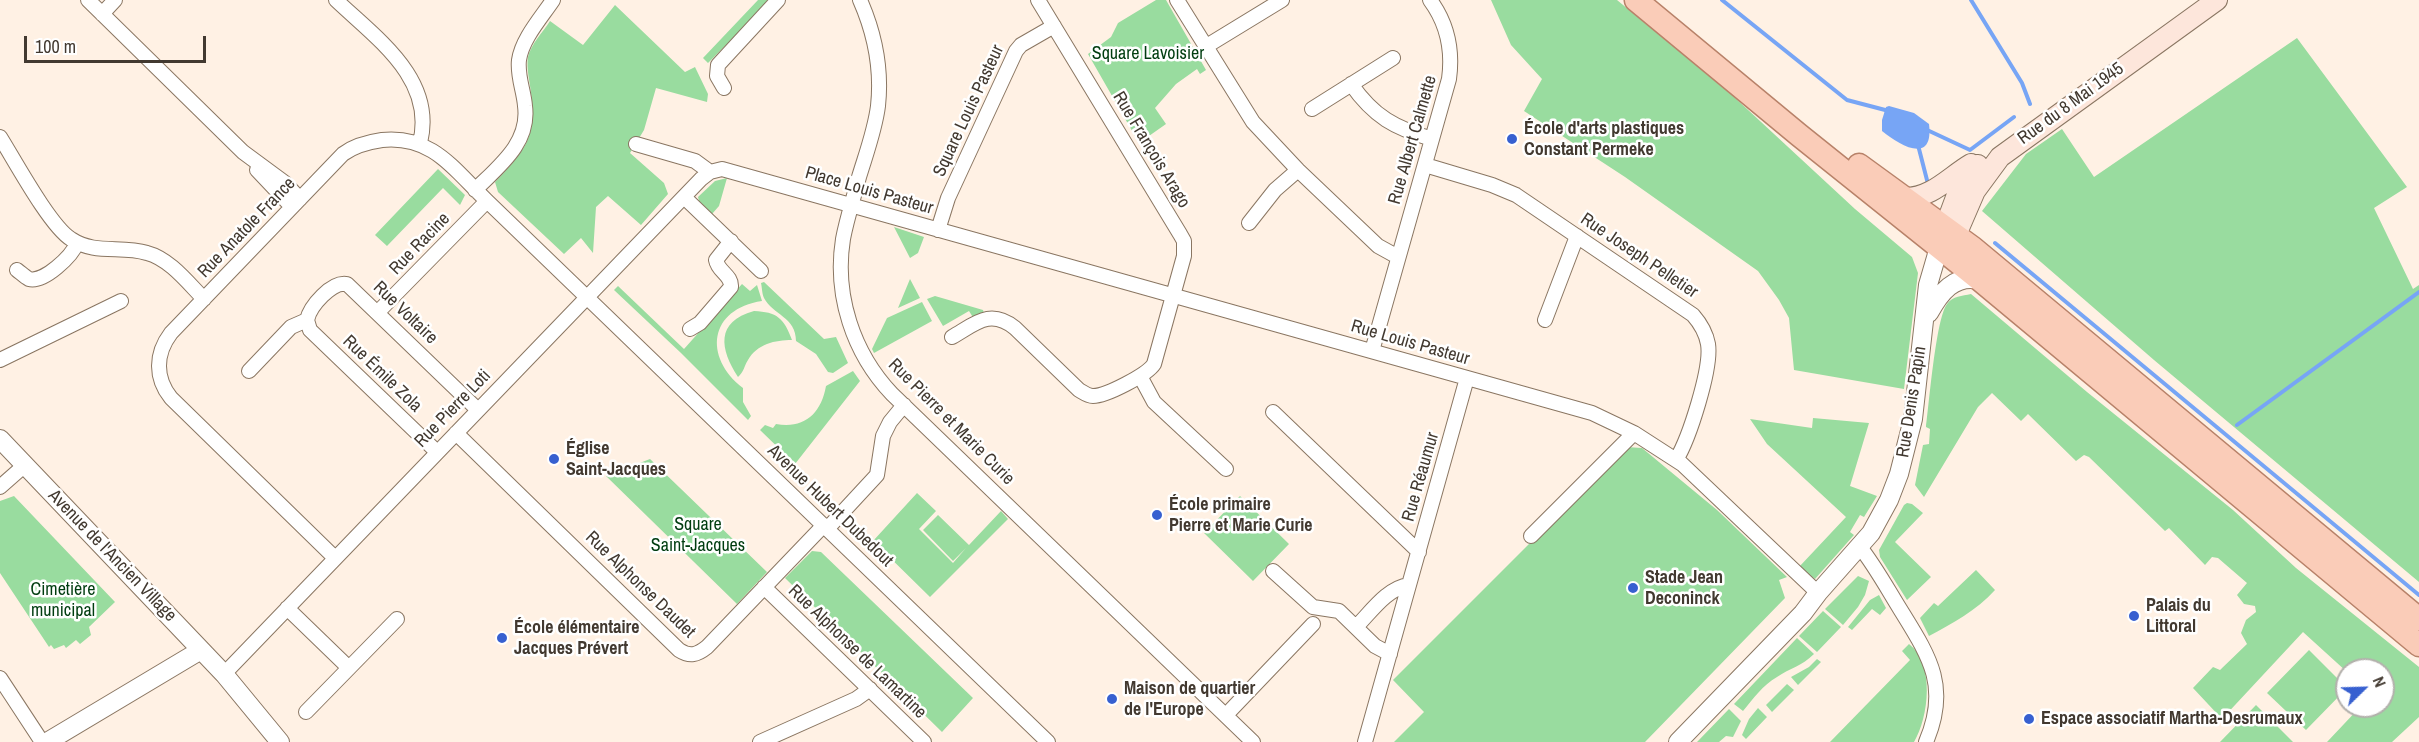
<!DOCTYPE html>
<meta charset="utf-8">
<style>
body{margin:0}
#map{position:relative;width:2419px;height:742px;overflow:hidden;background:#fff1e4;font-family:"Archivo Narrow",sans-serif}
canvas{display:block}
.north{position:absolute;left:2335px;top:658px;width:60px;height:60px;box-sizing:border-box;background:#fff;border:2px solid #b3b0ac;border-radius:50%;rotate:67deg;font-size:16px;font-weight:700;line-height:24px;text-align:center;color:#423930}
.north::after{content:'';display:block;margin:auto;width:21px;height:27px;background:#3760d0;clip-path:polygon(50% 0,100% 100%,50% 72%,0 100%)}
.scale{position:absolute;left:24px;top:36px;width:182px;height:27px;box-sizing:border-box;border:3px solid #423930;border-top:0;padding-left:8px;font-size:18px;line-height:21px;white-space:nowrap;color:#423930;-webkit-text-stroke:4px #fff;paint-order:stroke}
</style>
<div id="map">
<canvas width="2419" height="742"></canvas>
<div class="north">N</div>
<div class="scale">100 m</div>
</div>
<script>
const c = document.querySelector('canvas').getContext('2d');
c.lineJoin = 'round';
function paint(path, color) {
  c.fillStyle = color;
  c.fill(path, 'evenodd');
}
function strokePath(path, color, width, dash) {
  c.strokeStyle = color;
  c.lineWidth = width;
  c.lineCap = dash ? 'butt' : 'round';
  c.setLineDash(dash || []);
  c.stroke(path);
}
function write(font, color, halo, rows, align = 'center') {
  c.font = font + ' "Archivo Narrow",sans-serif';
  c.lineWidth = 5;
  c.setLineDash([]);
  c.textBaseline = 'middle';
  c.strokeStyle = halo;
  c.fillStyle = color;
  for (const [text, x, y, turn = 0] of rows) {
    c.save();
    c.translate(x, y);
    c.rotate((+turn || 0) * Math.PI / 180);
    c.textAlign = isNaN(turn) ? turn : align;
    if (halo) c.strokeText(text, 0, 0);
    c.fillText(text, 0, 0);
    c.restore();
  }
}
paint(new Path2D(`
 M758 0H771L708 63 703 58Z
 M1156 0H1166L1206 70 1200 74 1197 69 1176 84 1155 108 1166 124 1139 143 1088 54 1111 37 1118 23Z
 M1491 0H1617L1733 96 1855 209 1912 257 1918 273 1904 389 1794 370 1789 318 1779 300 1758 271 1625 177 1524 111 1542 79 1511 45Z
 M615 5 685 72 695 67 708 94 707 102 656 88 644 130 630 153 664 183 668 194 641 225 608 196 596 207 593 253 581 238 564 254 498 192 495 182C523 153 538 137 531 93 530 82 526 68 528 57 531 44 543 32 550 21L583 45Z
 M2297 38 2407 187 2374 208 2413 289 2419 285V582L2154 360 1982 211 2026 154 2062 129 2094 177Z
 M438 169 465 195 460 205 443 188 387 246 375 235Z
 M727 178 719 206 712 214 699 201 698 197 715 181Z
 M894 227 924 237 918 253 910 258Z
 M910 279 920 298 898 308Z
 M764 282 824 339 836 337 848 363 833 373 828 372 816 354 796 341C796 317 773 315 764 298 762 294 762 287 761 283Z
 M742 284 750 291 757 285 762 301C709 309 703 357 743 388V402L751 416 748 420 681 353 614 290 618 286 684 349Z
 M1971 294 2087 392 2233 510 2296 568 2419 667V717L2392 742H2327L2361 706H2383V670H2347V672L2303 632 2222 719 2193 688 2213 667 2220 670 2247 644 2241 633 2246 620 2256 612 2255 606 2244 604 2237 595 2247 583 2218 558 2212 557 2205 565 2169 528 2165 531 2089 457 2084 455 2076 461 2028 414 2021 421 1992 393 1978 407 1924 497 1915 485 1923 445 1929 444 1930 429 1926 427C1929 405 1936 318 1947 304 1953 296 1962 296 1971 294Z
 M935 296 983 310 984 313 974 319 969 311 943 326 927 299Z
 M922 302 932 321 874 353 872 349 887 318Z
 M754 311C777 312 784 318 792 340 775 340 757 344 748 360 744 366 744 372 738 377 720 349 715 322 754 311Z
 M853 371 860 381 795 464 760 430 765 425 773 428 776 424C804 429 821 414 826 386Z
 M1813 418 1869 423 1850 486 1877 496 1864 517 1860 515 1850 532 1854 535 1815 579 1799 567 1846 517 1767 444 1750 419 1812 428Z
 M1626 447 1642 448 1717 510 1787 577 1779 580 1785 598 1645 742H1394L1424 712 1393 680Z
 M650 459 767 572 737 604 606 476Z
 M917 493 936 511 919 529 953 563 966 548 953 561 923 530 938 515 969 545 1001 511 1008 519 930 597 873 541Z
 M14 496 115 602 89 627 91 635 80 644 76 640 66 648 64 645 54 649 51 645 49 647 0 573V501Z
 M1240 496 1289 544 1253 581 1204 533Z
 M1907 503 1912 504 1923 513 1895 542 1931 577 1907 600 1880 557 1879 550 1904 505Z
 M812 551 821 552 973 698 942 732 785 578Z
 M1976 570 1995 590C1976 611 1953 623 1929 636L1920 618 1934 603 1938 606Z
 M1858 576 1869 581 1865 595 1858 607 1843 625 1825 609Z
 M1879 595 1886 608 1880 615 1872 609 1852 630 1848 627 1870 600Z
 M1823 611 1841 627 1817 652 1799 636Z
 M1797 638 1814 654C1802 666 1790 668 1777 677 1763 685 1753 699 1743 711L1734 704Z
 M1909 644C1935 664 1929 717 1914 742H1830L1910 660 1902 651Z
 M2309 650 2347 688 2306 730 2267 693Z
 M1817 659 1821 662 1798 685 1791 677 1809 667Z
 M1787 684 1794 690 1772 712 1766 705Z
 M2256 705 2293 742H2220Z
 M1758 708 1767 717 1746 739 1742 735 1749 719Z
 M1729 709 1741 721 1733 737 1726 736 1719 742H1697Z`), '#99dc9f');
paint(new Path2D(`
 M1889 106 1914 113 1929 124C1934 166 1899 145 1882 131V120L1886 107Z`), '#77a5f5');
strokePath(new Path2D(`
 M1722 0 1847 100 1889 111
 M1971 0 2022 83 2030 104
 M1925 129 1970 150 2014 117
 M1918 145 1928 184
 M1995 243 2419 595
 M2237 425 2419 292`), '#77a5f5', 4);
const minor = new Path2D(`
 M88 0 243 152 285 183 300 199
 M336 0C377 39 436 79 420 143
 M860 0C875 34 882 69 878 106 875 130 866 154 859 177 854 197 847 218 843 239 834 295 853 353 892 394L1253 742
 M1177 0 1253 122 1298 170 1378 246 1398 257
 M102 14 115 0
 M1205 47 1282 0
 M1351 84C1374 117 1395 128 1432 139
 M724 88 717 76 718 65 778 0
 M1312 109 1393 58
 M0 137C15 161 50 226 71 239 95 255 121 245 147 253 170 259 188 283 204 299
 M636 144 695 161 710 172
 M1425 165 1492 185 1516 195 1693 315C1700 323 1706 333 1708 344 1712 368 1689 439 1676 460
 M257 170 292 207
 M475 190C499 166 530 143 525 106 524 91 517 76 519 60 522 39 541 18 553 0
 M684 197 761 271
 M1249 223 1275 190 1298 170
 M938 230 948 198 1016 51 1021 45 1054 26
 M17 270C21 273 25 277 29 279 44 283 72 256 77 243
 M378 312 487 201
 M307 320C310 306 332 281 347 284L478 410
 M307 320 310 330 437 452
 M1545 320 1577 236
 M690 329 700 323 731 287C732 275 718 272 716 260L731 241
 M952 337C975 324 990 308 1015 328L1079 390C1084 393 1088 396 1093 396 1106 396 1147 375 1154 364L1184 256V241L1180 234 1038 0
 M1372 351 1449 79C1453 50 1447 23 1430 0
 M0 360 121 301
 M249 371 291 327 307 320
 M1140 376 1154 402 1226 469
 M1273 412 1419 552
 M456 433 679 650C690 657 697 655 707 647L824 525
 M0 487 25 465
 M827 529 877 475 883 436 890 422 904 405
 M1531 536 1634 433
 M1860 547C1875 566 1887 588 1900 609 1929 656 1950 686 1926 742
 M335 558 171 398C155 378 155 354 171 333L343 154C355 145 368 142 382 140 433 135 454 170 487 201L1048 742
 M1273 571 1313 607 1339 611 1375 646 1390 654
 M764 587 924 742
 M287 608 349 668
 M1356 627C1371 612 1387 588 1409 585
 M224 674 701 179 710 172 722 169 1592 413 1634 433 1682 464 1818 593
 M0 678 42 742
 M306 712 397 619
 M1226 715 1313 624
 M760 742 856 699 870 689
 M1365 742 1467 378`);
const tertiary = new Path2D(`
 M1929 313C1940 293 1954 274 1980 280
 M0 439 224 674 280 742
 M47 742 201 650
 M1678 742 1803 613 1818 593 1871 533 1889 500 1899 474 1913 419 1928 285 1942 237`);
const secondary = new Path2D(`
 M1905 198C1932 198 1949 177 1971 164
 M1945 227 1958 192 1978 165
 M1956 235 1975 191 2000 157 2217 0`);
const primary = new Path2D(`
 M1636 0 1799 135 1980 280 2419 645
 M1859 165 1973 248 2419 619`);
strokePath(minor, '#8a7662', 16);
strokePath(tertiary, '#8a7662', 20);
strokePath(secondary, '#8a7662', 22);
strokePath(primary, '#b88269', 25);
strokePath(minor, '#fff', 14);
strokePath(tertiary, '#fff', 18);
strokePath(secondary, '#fde6db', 20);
strokePath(primary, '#faccb8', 22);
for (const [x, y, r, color] of [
 [1512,139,6,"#3760d0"],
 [554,459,6,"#3760d0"],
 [1157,515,6,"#3760d0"],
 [1633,588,6,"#3760d0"],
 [2134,616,6,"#3760d0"],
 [502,638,6,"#3760d0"],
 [1112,699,6,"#3760d0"],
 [2029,719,6,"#3760d0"]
]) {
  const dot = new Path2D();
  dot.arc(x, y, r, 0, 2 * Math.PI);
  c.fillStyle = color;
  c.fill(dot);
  strokePath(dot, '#fff', 2);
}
write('18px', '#003d10', '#fff', [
 ["Square Lavoisier",1148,54],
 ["Square",698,525],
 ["Saint-Jacques",698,546],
 ["Cimetière",63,590],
 ["municipal",63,611]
]);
write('18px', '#423930', '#fff', [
 ["Rue du 8 Mai 1945",2071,104,-36],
 ["Square Louis Pasteur",969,111,-65],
 ["Rue Albert Calmette",1413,140,-74],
 ["Rue François Arago",1151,150,59],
 ["Place Louis Pasteur",869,191,16],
 ["Rue Anatole France",247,228,-46],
 ["Rue Racine",420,244,-46],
 ["Rue Joseph Pelletier",1639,256,34],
 ["Rue Voltaire",405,313,44],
 ["Rue Louis Pasteur",1410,343,16],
 ["Rue Émile Zola",382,374,44],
 ["Rue Denis Papin",1912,402,-81],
 ["Rue Pierre Loti",453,409,-46],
 ["Rue Pierre et Marie Curie",951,422,45],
 ["Rue Réaumur",1421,477,-74],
 ["Avenue Hubert Dubedout",830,506,44],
 ["Avenue de l'Ancien Village",112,556,46],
 ["Rue Alphonse Daudet",640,585,44],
 ["Rue Alphonse de Lamartine",857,652,44]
]);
write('bold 18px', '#423930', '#fff', [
 ["École d'arts plastiques",1524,129],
 ["Constant Permeke",1524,150],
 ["Église",566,449],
 ["Saint-Jacques",566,470],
 ["École primaire",1169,505],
 ["Pierre et Marie Curie",1169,526],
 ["Stade Jean",1645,578],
 ["Deconinck",1645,599],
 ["Palais du",2146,606],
 ["Littoral",2146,627],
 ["École élémentaire",514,628],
 ["Jacques Prévert",514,649],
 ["Maison de quartier",1124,689],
 ["de l'Europe",1124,710],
 ["Espace associatif Martha-Desrumaux",2041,719]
], 'left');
</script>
